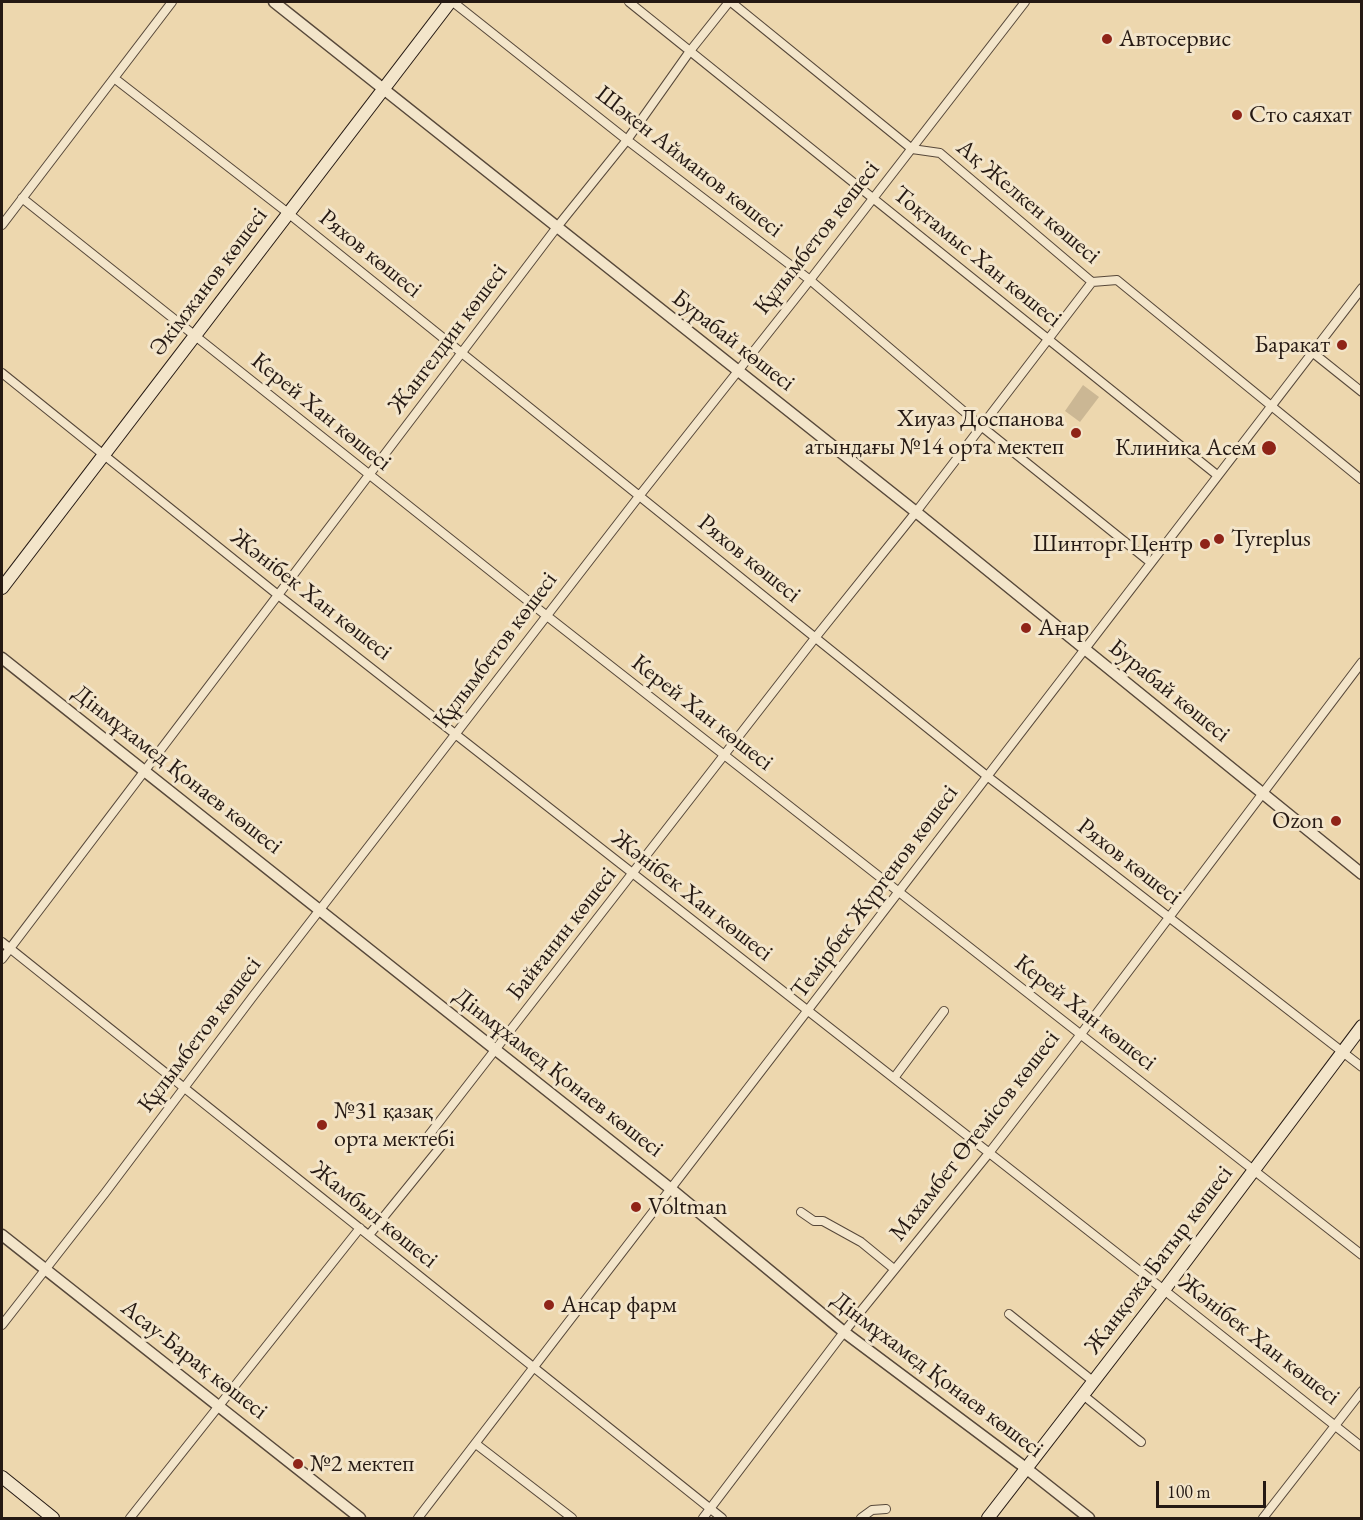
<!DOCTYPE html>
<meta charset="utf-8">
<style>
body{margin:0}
#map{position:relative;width:1363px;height:1520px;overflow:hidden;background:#edd7ae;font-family:"EB Garamond",serif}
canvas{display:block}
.frame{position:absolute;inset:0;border:3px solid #251913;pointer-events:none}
.scale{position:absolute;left:1156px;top:1481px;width:110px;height:27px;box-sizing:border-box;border:3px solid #251913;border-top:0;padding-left:8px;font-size:18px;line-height:21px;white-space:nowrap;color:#251913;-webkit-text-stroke:4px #f3e5ca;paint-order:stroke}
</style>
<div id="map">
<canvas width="1363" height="1520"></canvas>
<div class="frame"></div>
<div class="scale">100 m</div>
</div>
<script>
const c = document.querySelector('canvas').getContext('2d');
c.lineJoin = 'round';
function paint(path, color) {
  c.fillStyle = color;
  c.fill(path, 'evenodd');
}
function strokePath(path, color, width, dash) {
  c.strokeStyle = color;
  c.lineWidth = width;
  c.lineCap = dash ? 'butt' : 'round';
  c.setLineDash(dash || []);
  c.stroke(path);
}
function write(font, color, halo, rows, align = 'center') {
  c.font = font + ' "EB Garamond",serif';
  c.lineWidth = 6;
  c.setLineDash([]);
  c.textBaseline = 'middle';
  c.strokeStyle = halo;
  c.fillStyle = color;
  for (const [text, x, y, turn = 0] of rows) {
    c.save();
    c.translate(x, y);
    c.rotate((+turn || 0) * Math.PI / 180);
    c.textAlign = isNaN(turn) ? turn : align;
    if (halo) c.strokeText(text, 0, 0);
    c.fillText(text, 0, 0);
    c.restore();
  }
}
paint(new Path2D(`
 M1083 385 1099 397 1080 422 1065 411Z`), '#cbb794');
const minor = new Path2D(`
 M453 2 627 140 810 280 981 426 1150 562
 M629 2 1217 475
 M731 2 912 149 940 153 1092 282 1117 280 1362 480
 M114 78 288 213 987 776 1362 1067
 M22 198 547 616 1362 1255
 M2 225 172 2
 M1312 352 1362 392
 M2 373 278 595 1164 1290 1362 1447
 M2 942 722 1518
 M2 959 557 227 627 140 690 51 729 2
 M894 1078 944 1011
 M801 1212 814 1221H823L861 1242 894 1269
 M369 1235 442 1145 429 1135 815 638 916 512 1092 282
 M1009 1314 1094 1382
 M2 1325 105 1193 254 995 640 495 810 280 1025 2
 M1083 1395 1141 1442
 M476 1444 572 1518
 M130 1518 360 1228
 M418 1518 1362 288
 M703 1518 844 1332 989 1153 1081 1034 1362 662
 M861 1518 872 1510 886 1509
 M1263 1518 1362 1391`);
const tertiary = new Path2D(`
 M274 2 916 512 1362 874
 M2 658 671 1189 844 1332 1027 1469 1089 1518
 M2 1235 360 1518`);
const secondary = new Path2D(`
 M2 588 450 2
 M2 1477 53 1518
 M988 1518 1164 1290 1362 1026`);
strokePath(minor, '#57483a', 10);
strokePath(tertiary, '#57483a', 13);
strokePath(secondary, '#251913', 14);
strokePath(minor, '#f3e5ca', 8);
strokePath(tertiary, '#f3e5ca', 10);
strokePath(secondary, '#f3e5ca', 12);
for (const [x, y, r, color] of [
 [1107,39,6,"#8f2418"],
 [1237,115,6,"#8f2418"],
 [1342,345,6,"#8f2418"],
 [1076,433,6,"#8f2418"],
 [1269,448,8,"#8f2418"],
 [1219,539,6,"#8f2418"],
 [1205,544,6,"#8f2418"],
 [1026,628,6,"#8f2418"],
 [1336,821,6,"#8f2418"],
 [322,1125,6,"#8f2418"],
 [636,1207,6,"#8f2418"],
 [549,1305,6,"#8f2418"],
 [298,1464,6,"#8f2418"]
]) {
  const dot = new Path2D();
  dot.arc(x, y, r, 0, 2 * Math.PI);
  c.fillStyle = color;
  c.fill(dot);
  strokePath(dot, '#f3e5ca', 2);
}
write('24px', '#251913', '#f3e5ca', [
 ["Автосервис",1119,39],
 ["Сто саяхат",1249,115],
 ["Баракат",1330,345,"right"],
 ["Хиуаз Доспанова",1064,419,"right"],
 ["атындағы №14 орта мектеп",1064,447,"right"],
 ["Клиника Асем",1256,448,"right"],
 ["Tyreplus",1231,539],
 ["Шинторг Центр",1193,544,"right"],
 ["Анар",1038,628],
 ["Ozon",1324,821,"right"],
 ["№31 қазақ",334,1111],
 ["орта мектебі",334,1139],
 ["Voltman",648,1207],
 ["Ансар фарм",561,1305],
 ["№2 мектеп",310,1464]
], 'left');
write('24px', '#251913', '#f3e5ca', [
 ["Шәкен Айманов көшесі",689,162,38],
 ["Ақ Желкен көшесі",1028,202,40],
 ["Құлымбетов көшесі",817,238,-52],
 ["Ряхов көшесі",370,254,39],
 ["Тоқтамыс Хан көшесі",977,257,39],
 ["Әкімжанов көшесі",209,282,-53],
 ["Жангелдин көшесі",448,339,-53],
 ["Бурабай көшесі",733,341,38],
 ["Керей Хан көшесі",321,412,39],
 ["Ряхов көшесі",749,559,39],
 ["Жәнібек Хан көшесі",311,595,38],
 ["Құлымбетов көшесі",496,650,-53],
 ["Бурабай көшесі",1169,691,39],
 ["Керей Хан көшесі",702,713,38],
 ["Дінмұхамед Қонаев көшесі",177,770,38],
 ["Ряхов көшесі",1129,862,38],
 ["Темірбек Жүргенов көшесі",875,892,-53],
 ["Жәнібек Хан көшесі",692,896,38],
 ["Байғанин көшесі",562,934,-52],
 ["Керей Хан көшесі",1085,1013,38],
 ["Құлымбетов көшесі",200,1035,-53],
 ["Дінмұхамед Қонаев көшесі",558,1073,38],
 ["Махамбет Өтемісов көшесі",975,1136,-52],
 ["Жамбыл көшесі",374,1215,39],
 ["Жанқожа Батыр көшесі",1159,1260,-53],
 ["Жәнібек Хан көшесі",1259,1340,38],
 ["Асау-Барақ көшесі",194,1360,38],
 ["Дінмұхамед Қонаев көшесі",937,1375,37]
]);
</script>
